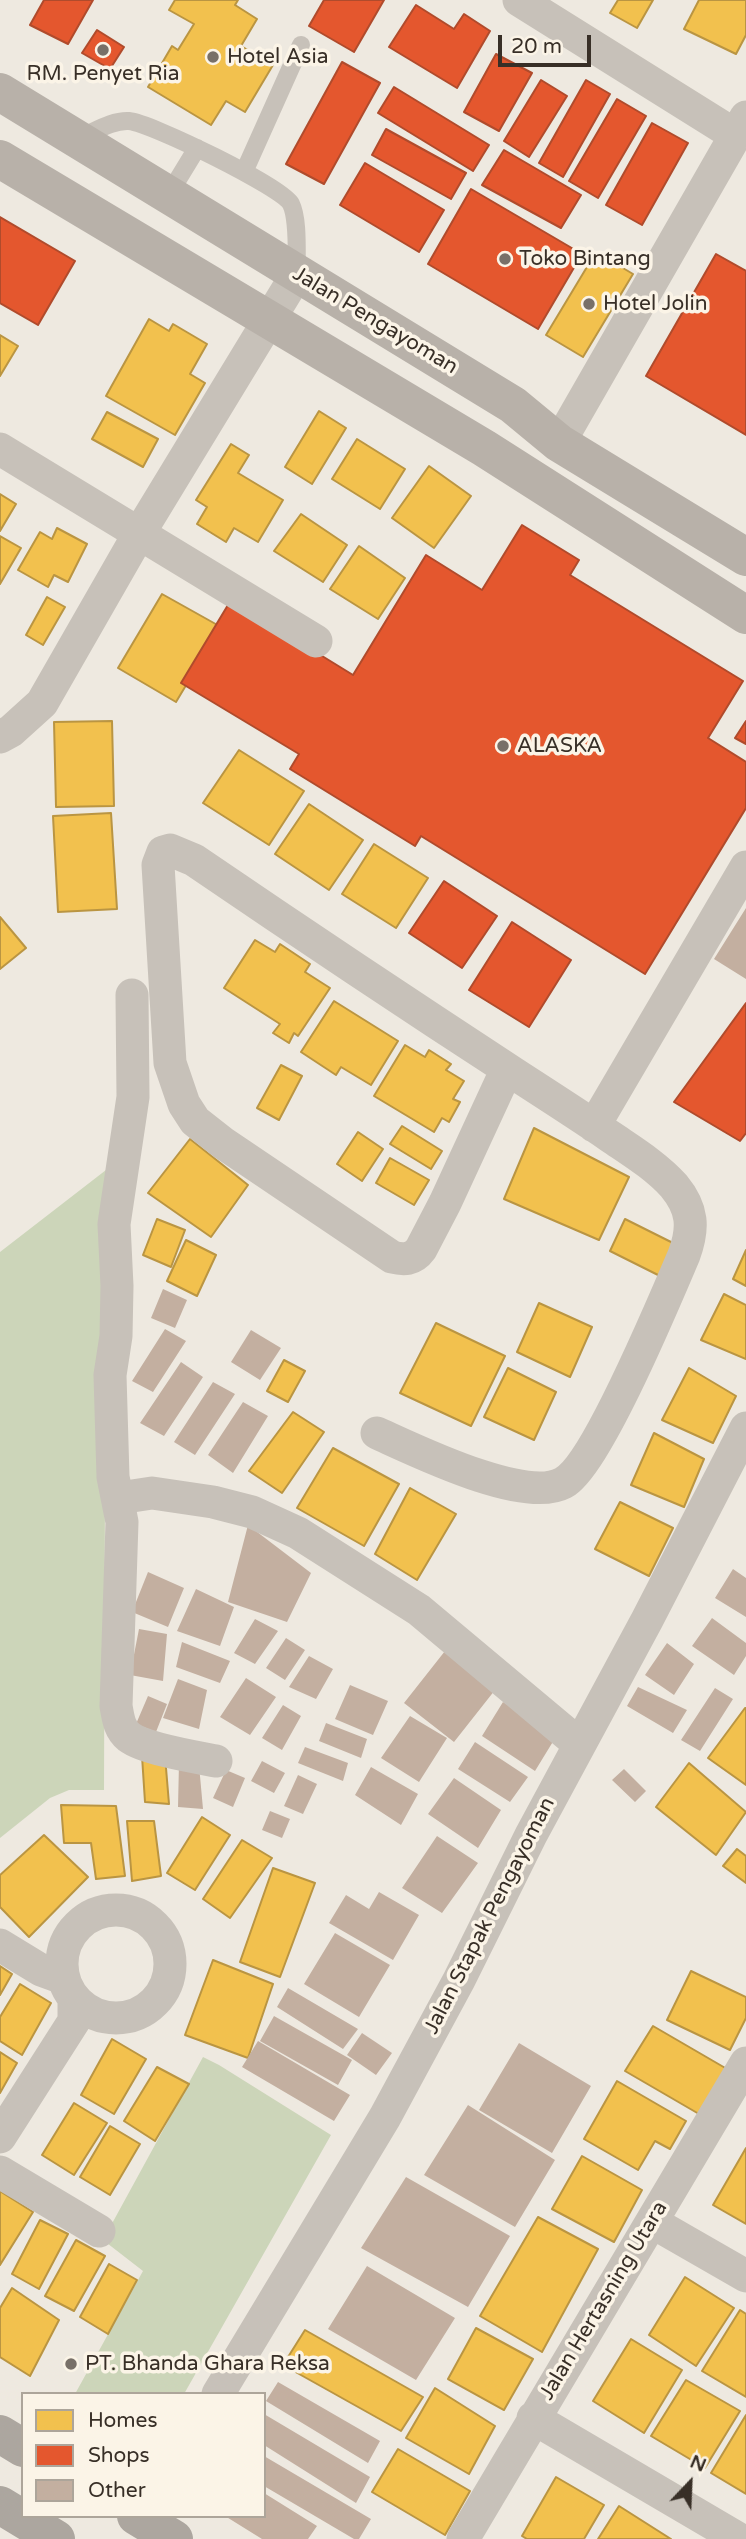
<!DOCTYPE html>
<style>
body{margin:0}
#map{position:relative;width:746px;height:2539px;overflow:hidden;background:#eee9e0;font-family:"Varela Round",sans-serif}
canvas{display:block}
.legend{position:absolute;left:21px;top:2392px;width:245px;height:126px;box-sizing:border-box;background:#fbf4e7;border:2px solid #ada59a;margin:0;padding:9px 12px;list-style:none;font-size:21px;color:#382f27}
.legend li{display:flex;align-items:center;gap:14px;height:35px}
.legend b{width:35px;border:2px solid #ada59a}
.north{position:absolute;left:655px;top:2448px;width:70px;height:70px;-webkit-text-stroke:5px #fbf4e7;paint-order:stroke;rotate:23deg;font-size:19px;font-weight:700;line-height:28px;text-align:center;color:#382f27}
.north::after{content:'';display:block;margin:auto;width:24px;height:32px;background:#382f27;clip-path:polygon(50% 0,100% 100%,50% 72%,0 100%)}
.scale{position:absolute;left:498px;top:35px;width:93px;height:32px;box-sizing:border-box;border:4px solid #382f27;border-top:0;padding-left:9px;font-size:21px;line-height:24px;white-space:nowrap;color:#382f27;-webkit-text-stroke:5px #fbf4e7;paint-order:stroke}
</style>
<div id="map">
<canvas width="746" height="2539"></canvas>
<ul class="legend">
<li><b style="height:19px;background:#f2c14e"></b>Homes</li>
<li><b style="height:19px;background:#e4572e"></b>Shops</li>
<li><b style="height:19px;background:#c3afa0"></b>Other</li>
</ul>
<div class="north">N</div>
<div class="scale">20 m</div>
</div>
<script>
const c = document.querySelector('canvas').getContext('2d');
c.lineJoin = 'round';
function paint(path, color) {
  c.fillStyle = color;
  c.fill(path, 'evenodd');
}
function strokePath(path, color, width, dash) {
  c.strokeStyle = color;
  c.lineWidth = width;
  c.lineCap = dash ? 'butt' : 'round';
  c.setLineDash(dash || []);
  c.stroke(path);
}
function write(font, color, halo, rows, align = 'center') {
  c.font = font + ' "Varela Round",sans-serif';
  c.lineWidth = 7;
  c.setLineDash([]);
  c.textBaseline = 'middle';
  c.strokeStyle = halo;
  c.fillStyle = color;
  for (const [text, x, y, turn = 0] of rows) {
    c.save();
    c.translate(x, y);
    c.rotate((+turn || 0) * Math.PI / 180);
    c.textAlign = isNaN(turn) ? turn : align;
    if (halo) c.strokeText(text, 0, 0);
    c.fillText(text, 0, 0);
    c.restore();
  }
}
paint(new Path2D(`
 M106 1170 104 1790H69L50 1798 0 1838V1252Z
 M203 2057 219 2065 331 2135 184 2394H75L143 2271 103 2240Z`), '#ccd5b9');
const homes = new Path2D(`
 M175 0H238L235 5 257 19 241 46 273 65 245 112 226 101 211 125 148 87 172 46 178 50 194 24 169 10Z
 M618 0H653L637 28 610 13Z
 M699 0H746V35L736 54 684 29Z
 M596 252 633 274 583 357 546 335Z
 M149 319 169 331 173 324 207 344 190 374 205 383 175 435 106 396Z
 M0 335 18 346 0 376Z
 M319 411 346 428 312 484 285 467Z
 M107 412 158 439 143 467 92 439Z
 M357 439 405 469 380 509 332 479Z
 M231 444 249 455 238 473 283 500 258 542 234 528 226 542 197 524 207 507 196 500Z
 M429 466 471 496 434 548 392 518Z
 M0 494 16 504 0 531Z
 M301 514 347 545 323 582 274 551Z
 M57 528 87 544 68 582 54 575 48 587 18 570 40 532 52 539Z
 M0 536 21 548 0 584Z
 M359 546 405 578 378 619 330 589Z
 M162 594 221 627 176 702 118 668Z
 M47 597 65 607 43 645 26 635Z
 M112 721 114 806 56 807 54 722Z
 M239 750 304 791 269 845 203 803Z
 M309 804 363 840 329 890 275 854Z
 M111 813 117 909 58 912 53 816Z
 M374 844 428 878 396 928 342 894Z
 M0 917 26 948 0 969Z
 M255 940 275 952 280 944 310 964 305 972 330 988 298 1036 294 1033 289 1043 273 1033 280 1024 224 988Z
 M334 1001 398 1041 371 1085 341 1067 336 1075 301 1052Z
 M405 1045 425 1057 429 1050 451 1064 446 1070 464 1081 453 1099 460 1102 449 1122 442 1118 434 1132 374 1096Z
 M281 1065 302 1076 279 1120 257 1108Z
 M402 1126 442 1151 431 1169 390 1144Z
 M534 1128 629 1177 599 1240 504 1199Z
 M358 1132 383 1149 362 1181 337 1164Z
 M190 1139 248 1185 211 1237 148 1193Z
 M390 1158 429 1180 414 1205 376 1183Z
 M157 1219 185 1230 171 1267 143 1255Z
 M625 1219 679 1246 664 1278 610 1251Z
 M186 1240 216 1255 197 1296 167 1281Z
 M746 1250V1286L733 1279Z
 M724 1294 746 1305V1359L701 1340Z
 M539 1303 592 1327 570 1377 517 1352Z
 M436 1323 505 1356 471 1426 400 1393Z
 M284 1360 305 1371 288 1402 267 1391Z
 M508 1368 556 1392 534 1440 484 1417Z
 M689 1368 736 1396 713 1443 662 1420Z
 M293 1412 324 1432 282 1493 249 1471Z
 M654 1433 704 1459 684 1507 631 1485Z
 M333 1448 399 1484 364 1546 297 1508Z
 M410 1488 456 1514 417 1580 375 1554Z
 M620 1502 673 1528 649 1576 595 1549Z
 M745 1708H746V1785L708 1758Z
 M142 1756H165L169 1804 145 1802Z
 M689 1763 746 1812 716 1855 656 1807Z
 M61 1805 116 1806 125 1876 96 1879 91 1843H64Z
 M202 1817 230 1835 195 1890 167 1873Z
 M127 1821H154L161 1876 132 1881Z
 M44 1835 88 1877 29 1937 0 1907V1875Z
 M242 1840 272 1858 230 1918 203 1899Z
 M737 1849 746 1856V1883L723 1866Z
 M273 1868 315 1883 280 1977 240 1962Z
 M213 1960 273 1984 248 2058 185 2035Z
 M0 1966 12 1974 0 1995Z
 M691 1971 746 1997V2018L730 2050 667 2020Z
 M20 1984 51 2003 22 2055 0 2041V2017Z
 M653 2026 727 2069 699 2114 625 2071Z
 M112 2039 146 2059 114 2114 81 2095Z
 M0 2052 17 2063 0 2093Z
 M157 2067 189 2084 155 2141 124 2121Z
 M617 2081 686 2121 670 2149 655 2141 638 2170 584 2139Z
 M74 2103 107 2123 74 2175 42 2155Z
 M110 2126 140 2144 110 2195 80 2177Z
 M746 2148V2224L713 2205Z
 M582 2156 642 2190 614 2242 552 2209Z
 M0 2191 33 2212 0 2265Z
 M538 2217 598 2249 542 2352 480 2316Z
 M40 2220 68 2234 39 2289 12 2274Z
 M76 2240 105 2256 74 2311 45 2296Z
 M109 2264 137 2280 108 2334 80 2317Z
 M685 2277 734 2308 696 2366 649 2335Z
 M12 2288 59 2320 30 2376 0 2357V2308Z
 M740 2310 746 2314V2397L702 2371Z
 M476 2328 533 2359 504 2410 448 2379Z
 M305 2330 423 2397 401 2431 283 2365Z
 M631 2339 682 2370 644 2433 593 2401Z
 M686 2380 740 2411 705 2468 651 2436Z
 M435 2388 495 2426 469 2474 406 2438Z
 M746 2415V2494L711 2473Z
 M398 2449 470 2491 445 2535 372 2492Z
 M556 2477 604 2505 584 2539H527L522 2536Z
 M619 2506 671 2539H598Z`);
paint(homes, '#f2c14e');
strokePath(homes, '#ba9542', 2);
const shops = new Path2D(`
 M44 0H93L68 44 30 25Z
 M324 0H384L354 52 309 26Z
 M416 5 454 29 464 14 490 31 457 88 389 47Z
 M97 30 124 47 110 69 82 53Z
 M496 54 532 73 499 131 464 112Z
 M342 62 380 83 324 184 286 164Z
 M541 80 567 96 529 157 504 141Z
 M586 80 610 94 563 177 539 163Z
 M394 87 489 145 473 171 378 113Z
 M617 99 646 116 598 198 569 181Z
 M652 123 688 143 642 225 606 205Z
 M386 129 466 173 451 199 372 155Z
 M504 150 581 195 561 228 482 185Z
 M365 163 444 210 419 252 340 205Z
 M471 189 582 254 538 329 428 264Z
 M0 217 75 261 38 325 0 303Z
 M716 254 746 271V435L646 376Z
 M522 525 579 560 570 575 743 681 708 738 746 762V808L645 974 421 836 415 846 290 769 299 754 181 683 231 600 353 675 426 555 482 590Z
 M746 721V744L735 738Z
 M444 881 497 916 462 968 409 933Z
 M512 922 571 960 529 1027 469 990Z
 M746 1003V1133L740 1141 674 1102Z`);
paint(shops, '#e4572e');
strokePath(shops, '#b04b2c', 2);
paint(new Path2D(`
 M746 908V979L714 959Z
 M163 1289 187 1300 175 1328 151 1318Z
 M165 1329 186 1341 153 1392 132 1381Z
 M251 1330 281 1348 260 1380 231 1362Z
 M181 1362 203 1377 164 1436 140 1423Z
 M213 1382 235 1394 195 1455 174 1442Z
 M243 1402 268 1416 233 1473 208 1455Z
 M248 1525 311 1573 287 1622 228 1602Z
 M733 1569 746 1578V1617L715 1598Z
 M148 1572 184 1588 168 1627 132 1612Z
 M196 1589 234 1607 220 1646 177 1631Z
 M712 1618 746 1643V1656L734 1675 692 1646Z
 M255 1619 278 1631 255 1664 234 1653Z
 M139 1629 167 1634 163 1681 130 1675Z
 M286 1638 305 1650 285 1680 266 1668Z
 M182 1642 230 1661 220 1683 176 1667Z
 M667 1643 694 1664 674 1695 645 1675Z
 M445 1651 495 1690 454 1742 404 1703Z
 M309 1656 333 1669 316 1699 289 1687Z
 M246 1678 276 1697 250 1735 220 1717Z
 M178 1679 207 1690 199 1729 163 1718Z
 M350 1685 388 1701 373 1735 335 1719Z
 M638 1687 687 1710 673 1733 627 1706Z
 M715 1688 733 1699 700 1751 681 1740Z
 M148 1696 167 1704 156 1732 136 1724Z
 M503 1702 557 1735 535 1771 482 1736Z
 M283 1705 301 1716 282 1750 262 1738Z
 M410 1716 447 1738 419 1782 381 1758Z
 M326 1723 367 1739 361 1758 319 1741Z
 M475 1742 528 1777 510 1802 458 1769Z
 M305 1747 348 1763 343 1781 298 1763Z
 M262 1761 285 1773 274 1793 251 1781Z
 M179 1763 199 1765 203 1809 178 1807Z
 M371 1767 418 1794 401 1825 355 1795Z
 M624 1769 646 1791 635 1802 612 1780Z
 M226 1770 245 1778 233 1807 213 1798Z
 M298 1775 317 1784 303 1814 284 1806Z
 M454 1778 501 1810 478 1848 428 1814Z
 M270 1811 290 1819 282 1838 262 1830Z
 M437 1836 478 1863 442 1913 402 1888Z
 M379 1892 419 1915 393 1960 329 1923 346 1895 369 1909Z
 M335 1933 390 1965 359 2017 304 1984Z
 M288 1988 358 2029 343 2049 277 2007Z
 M274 2016 352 2060 338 2085 260 2041Z
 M362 2033 392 2053 376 2075 347 2055Z
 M258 2041 350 2095 334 2121 242 2067Z
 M519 2043 591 2086 552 2153 479 2110Z
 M468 2105 555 2160 515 2227 424 2175Z
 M406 2177 510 2236 468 2307 361 2248Z
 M367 2266 455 2318 416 2380 328 2329Z
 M278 2382 380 2441 368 2463 266 2401Z
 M264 2414 370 2477 356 2503 264 2445Z
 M264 2456 371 2519 359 2539H354L264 2486Z
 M264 2493 317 2526 308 2539H262L225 2516H264Z`), '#c3afa0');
strokePath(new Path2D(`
 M79 138C94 132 112 120 129 121 151 123 282 187 291 204 299 220 296 256 297 274
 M244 172 301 45
 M169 194 197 148`), '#c7c1b9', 18);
strokePath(new Path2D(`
 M519 0 735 135
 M559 443 746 117
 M0 449 316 641
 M0 737 11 731 42 703 140 532 297 274
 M132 995 133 1097 114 1224 117 1286 116 1336 110 1375 113 1477 122 1522 116 1706C118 1717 119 1729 129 1737 145 1749 195 1757 216 1761
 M594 1126 746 867
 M377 1433C415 1450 524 1504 563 1483 596 1466 666 1297 684 1255 694 1228 693 1209 674 1186 656 1166 633 1152 611 1137 580 1116 549 1096 518 1076 409 1005 301 933 194 860L170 850 163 852 158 865 170 1063 184 1104 195 1121 223 1143 392 1257C404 1260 413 1260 421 1249L445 1203 507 1069
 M119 1498 152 1493 213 1502 252 1512 298 1533 419 1610 579 1744
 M62 1964a54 54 0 1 1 108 0a54 54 0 1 1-108 0Z
 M0 1945 41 1970 63 1978
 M0 2137 74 2021V2000
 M0 2172 99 2231
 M652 2222 746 2276
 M218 2394 385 2117 459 1980 531 1835 647 1620 746 1428
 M533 2418 739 2539
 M463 2539 746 2063`), '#c7c1b9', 33);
strokePath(new Path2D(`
 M0 92 513 405 559 443 746 557
 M0 159 484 448 746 615`), '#b8b1a9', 38);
strokePath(new Path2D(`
 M0 2434 23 2448
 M0 2505 56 2539
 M136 2516 174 2539`), '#aca69f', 38);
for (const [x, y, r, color] of [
 [103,50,7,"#787068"],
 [213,57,7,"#787068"],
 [505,259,7,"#787068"],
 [589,304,7,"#787068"],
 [503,746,7,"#787068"],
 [71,2364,7,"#787068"]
]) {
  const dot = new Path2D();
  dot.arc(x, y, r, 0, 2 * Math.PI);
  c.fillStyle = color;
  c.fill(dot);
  strokePath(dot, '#fbf4e7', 2.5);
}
write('21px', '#382f27', '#fbf4e7', [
 ["Hotel Asia",227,57],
 ["RM. Penyet Ria",103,74,"center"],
 ["Toko Bintang",519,259],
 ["Hotel Jolin",603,304],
 ["ALASKA",517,746],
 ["PT. Bhanda Ghara Reksa",85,2364]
], 'left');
write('21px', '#382f27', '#fbf4e7', [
 ["Jalan Pengayoman",375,321,31],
 ["Jalan Stapak Pengayoman",490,1916,-63],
 ["Jalan Hertasning Utara",604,2301,-59]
]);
</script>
